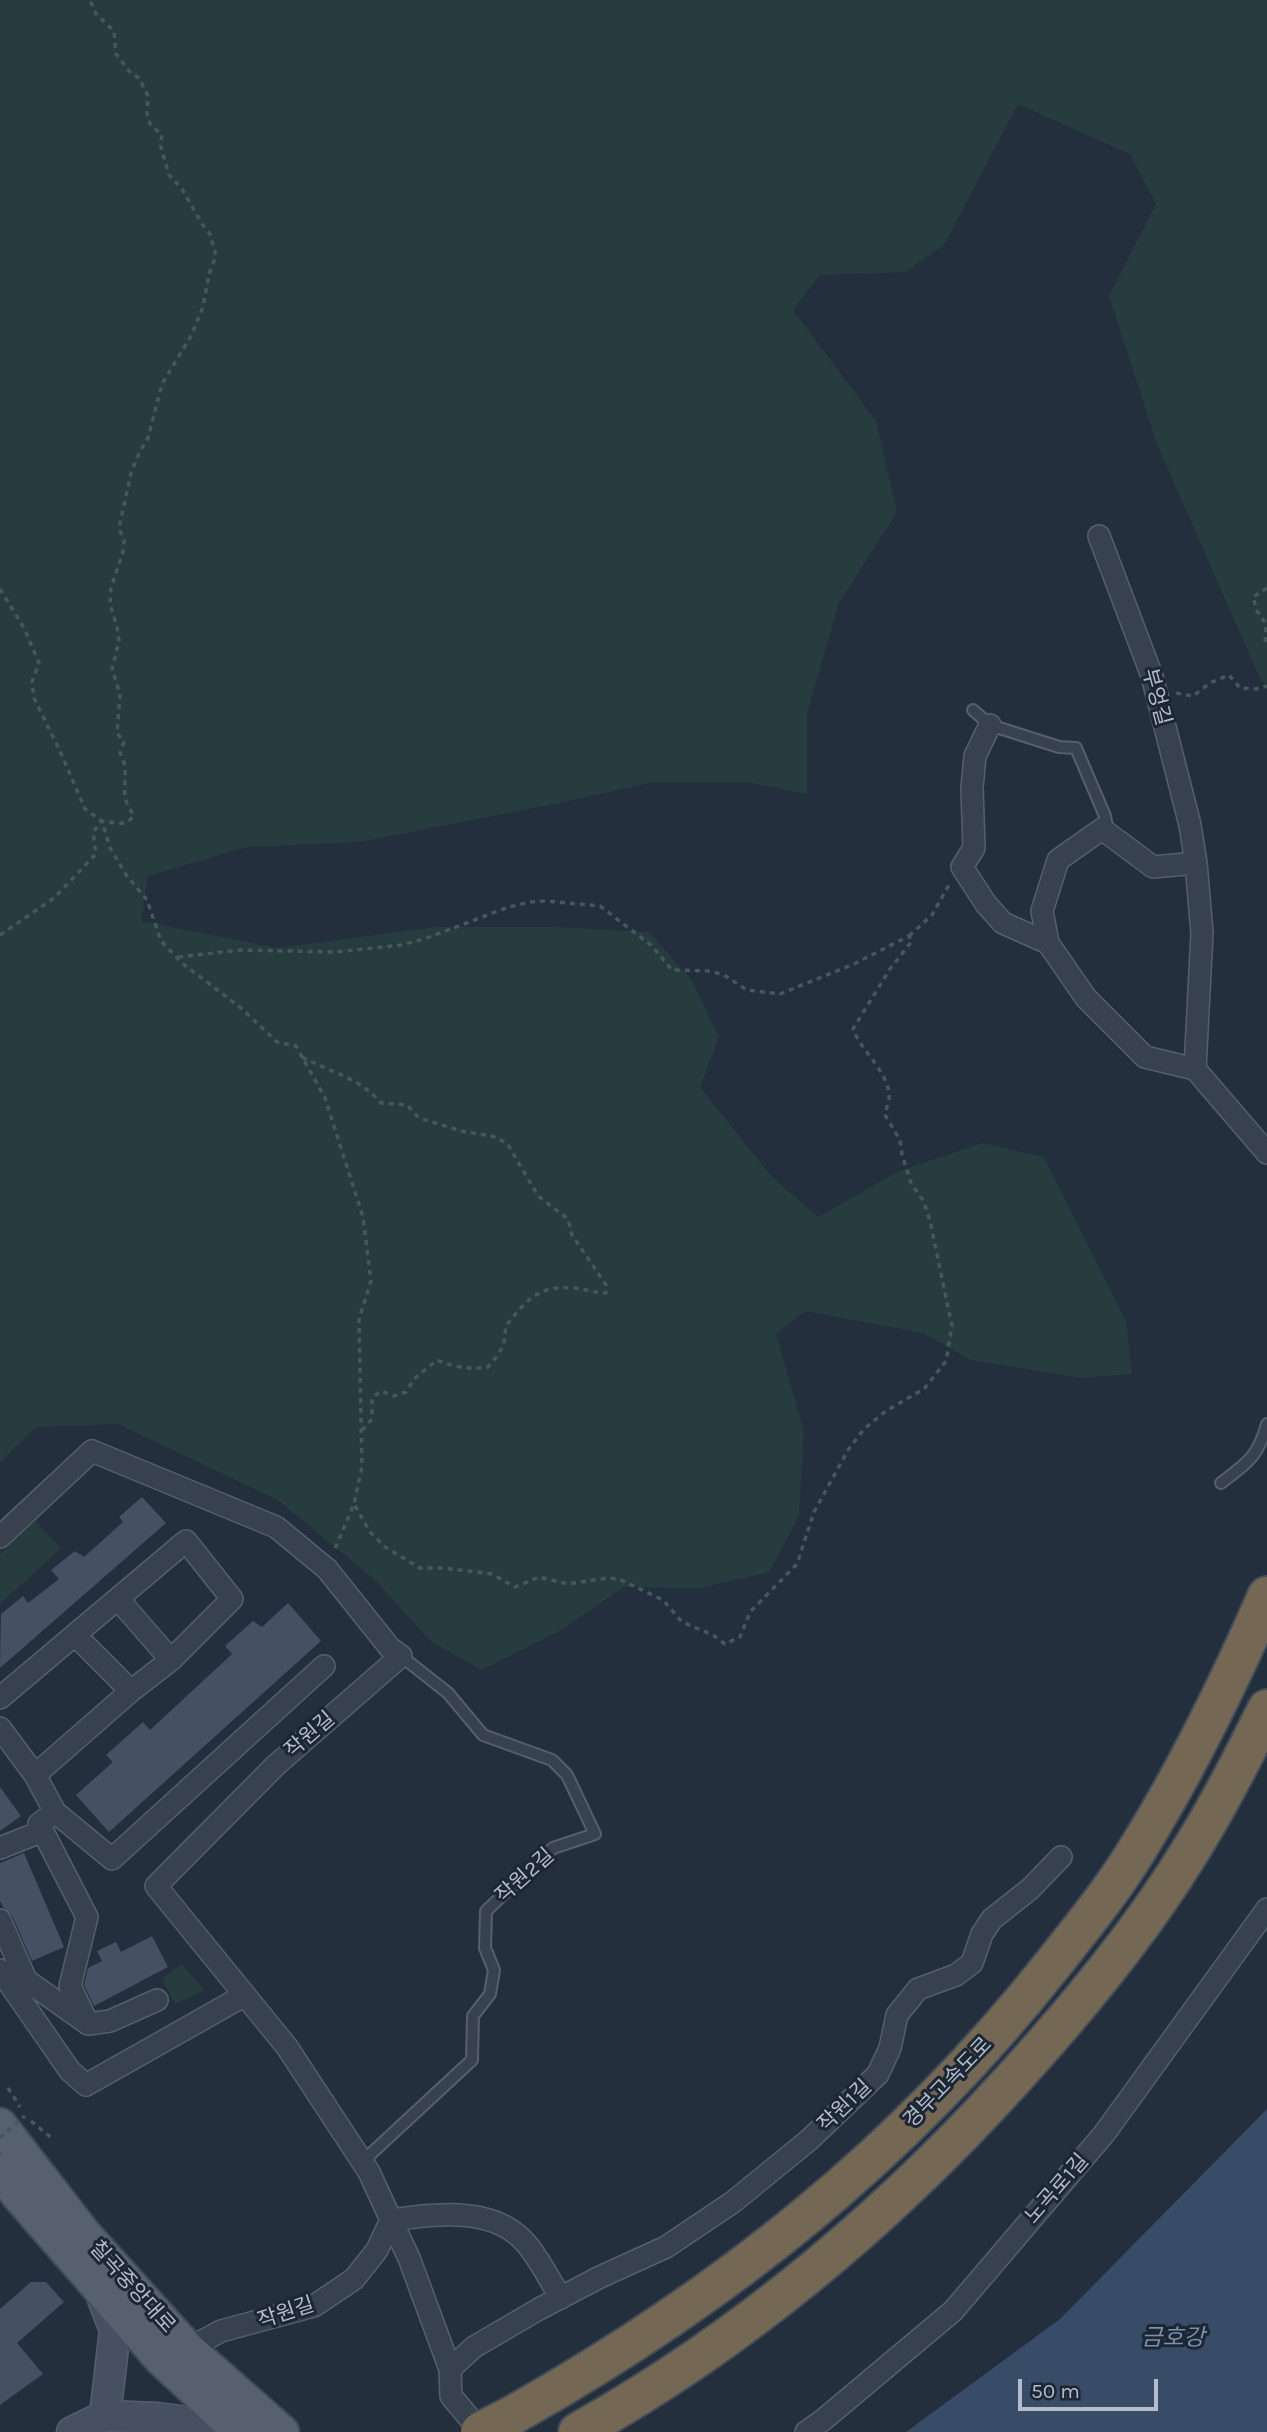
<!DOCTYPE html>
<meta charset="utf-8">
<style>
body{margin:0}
#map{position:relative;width:1267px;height:2432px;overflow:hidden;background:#242f3e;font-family:Karla,sans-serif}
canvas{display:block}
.scale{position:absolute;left:1018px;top:2379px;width:140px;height:32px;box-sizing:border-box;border:4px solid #b4bcc9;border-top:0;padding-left:9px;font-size:21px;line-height:24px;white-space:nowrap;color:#b4bcc9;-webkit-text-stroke:5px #1d2633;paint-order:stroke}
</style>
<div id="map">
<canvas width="1267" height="2432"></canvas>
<div class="scale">50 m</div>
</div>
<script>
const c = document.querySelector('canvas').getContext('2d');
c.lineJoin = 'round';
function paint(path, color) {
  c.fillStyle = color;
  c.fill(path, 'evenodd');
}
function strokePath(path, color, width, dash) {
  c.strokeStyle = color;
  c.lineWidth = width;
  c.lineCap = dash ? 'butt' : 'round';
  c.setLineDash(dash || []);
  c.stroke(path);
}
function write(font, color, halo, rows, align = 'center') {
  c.font = font + ' Karla,"Noto Sans KR",sans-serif';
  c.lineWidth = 6;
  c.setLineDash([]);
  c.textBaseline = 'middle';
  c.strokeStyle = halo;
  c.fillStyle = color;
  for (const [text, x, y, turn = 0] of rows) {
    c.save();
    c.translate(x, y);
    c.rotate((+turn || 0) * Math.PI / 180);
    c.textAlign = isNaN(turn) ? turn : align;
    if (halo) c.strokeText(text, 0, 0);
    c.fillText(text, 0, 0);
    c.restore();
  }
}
paint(new Path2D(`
 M0 0H1267V684L1261 681 1157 444 1109 296 1156 204 1130 154 1018 104 944 245 905 272 820 275 793 310 876 421 897 512 839 603 807 714V794L746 782H654L555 804 359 842 247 847 148 876 141 921 277 948 436 927H555L649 932 692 981 719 1037 700 1087 772 1177 818 1217 897 1172 982 1143 1044 1157 1126 1321 1132 1374 1082 1378 971 1360 923 1333 805 1311 776 1334 804 1431 799 1516 769 1572 701 1588 624 1587 558 1632 482 1670 430 1641 377 1582 278 1500 118 1424 36 1427 0 1462Z
 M35 1521 61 1548 0 1604V1554Z
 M182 1964 204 1990 175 2004 162 1978Z`), '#263c3f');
paint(new Path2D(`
 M1267 2109V2432H906L1060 2319Z`), '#394c67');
paint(new Path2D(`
 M142 1497 166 1523 0 1668 1 1614 23 1596 28 1603 59 1579 51 1570 75 1551 84 1557 123 1522 119 1517Z
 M288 1603 321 1641 109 1832 76 1795 113 1762 106 1755 143 1722 150 1730 232 1654 225 1646 253 1621 262 1627Z
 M0 1787 21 1816 0 1831Z
 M24 1853 64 1947 32 1961 12 1915 3 1907 0 1901V1863Z
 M152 1936 168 1967 94 2006 84 1985 88 1968 102 1961 97 1951 116 1942 121 1952Z
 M31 2282H46L64 2302 17 2343 43 2374 0 2405V2309Z`), '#455162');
const lane = new Path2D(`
 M973 710 990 725 1059 747 1076 748 1105 816 1108 832
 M1221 1483C1247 1463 1258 1457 1267 1424
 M362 2162 472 2060 473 2016 490 1994 494 1970 485 1948 486 1911 553 1848 595 1834 567 1775 552 1760 483 1735 448 1693 401 1656`);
const street = new Path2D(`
 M1099 536 1152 676 1190 825 1196 863 1202 933 1195 1069
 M990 725 975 756 972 788 974 848 962 867 986 904 1003 923 1048 943 1086 998 1145 1057 1195 1069 1267 1153
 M1048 943 1042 911 1058 860 1102 829 1153 867 1196 863
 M0 1537 92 1451 276 1527 327 1569 390 1648 401 1656 276 1765 156 1886 287 2047 369 2172 391 2220 377 2250 354 2279 314 2306 221 2331 188 2349
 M75 1635 131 1691 171 1660
 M0 1698 186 1541 232 1599 171 1660 118 1599
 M0 1728 35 1775 55 1812 112 1859 324 1666
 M35 1775 131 1691
 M55 1812 39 1824 87 1917 70 1986 88 2024
 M0 1848 43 1831
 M0 1920 26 1980 88 2024 110 2021 157 2000
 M0 1970 70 2071 86 2085 245 1995
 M450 2369 409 2258 391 2220C437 2214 497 2205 529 2247 541 2262 550 2281 561 2298
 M481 2432 451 2396 450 2369 474 2347 539 2309 600 2277 666 2247 733 2202 809 2140 878 2074 890 2048 897 2015 918 1989 956 1975 972 1963 982 1934 992 1919 1030 1889 1061 1857
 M806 2432 823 2420 953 2311 1104 2134 1267 1909`);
const secondary = new Path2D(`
 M101 2294 115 2330 105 2416
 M72 2432 105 2416 157 2418 236 2428`);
const primary = new Path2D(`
 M0 2125 85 2235 188 2349 282 2432
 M0 2171 18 2195 161 2359 240 2432`);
const highway = new Path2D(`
 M513 2415C724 2296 902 2155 1053 1964 1083 1926 1115 1887 1140 1845 1189 1765 1230 1681 1267 1596
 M578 2432C753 2334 907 2201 1039 2050 1093 1989 1146 1923 1189 1853 1218 1807 1243 1758 1267 1709`);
strokePath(lane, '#565f6c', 14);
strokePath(street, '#565f6c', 24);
strokePath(secondary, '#565f6c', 33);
strokePath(primary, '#414a57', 37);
strokePath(highway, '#434c59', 42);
strokePath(new Path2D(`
 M1267 588 1253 597 1257 611 1266 624 1265 645 1267 646
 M0 589 24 628 39 663 32 682 34 698 60 751 85 809 102 821 110 848 127 876 147 900 161 941 182 963 241 1008 277 1042 296 1046 325 1098 363 1217 371 1281 359 1319 362 1467 354 1504 334 1551
 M1176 693 1193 696 1210 683 1229 675 1240 688 1256 689 1267 686
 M0 935 54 898 96 854 93 832 102 821C116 822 125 828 134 815 115 792 133 777 120 753L124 742 117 733 120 694 112 669 119 641 117 627 110 604 111 588 123 552 124 541 119 528 131 473 140 451 148 438 162 384 191 336 203 307 209 274 216 256 210 234 202 224 182 189 169 175 160 144 162 135 150 124 147 113 148 96 139 78 130 72 116 54 114 31 96 14 90 0
 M909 936 932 915 950 883
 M178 957 241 950 336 952 401 945 424 939 509 907 530 902 546 901 600 906 651 945 672 970 710 971 724 975 747 990 780 994 854 964 909 936 912 941 890 969 853 1029C861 1051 891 1074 889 1099 888 1104 886 1110 885 1115L900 1140 902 1155 911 1183 924 1202 930 1221 952 1326 946 1361 924 1389 886 1411 864 1429 848 1450 814 1512 797 1564 750 1612 740 1637 725 1644 713 1635 682 1622 663 1600 619 1579 608 1578 568 1584 539 1577 515 1587 492 1574 443 1568H420L385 1547 370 1532 354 1504
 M302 1057C330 1072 360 1078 381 1103L407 1105 419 1118 465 1132 492 1136 507 1143 538 1196 568 1219 572 1235 606 1285V1293C595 1293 585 1289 573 1288 537 1285 526 1301 505 1327 507 1344 499 1354 488 1367 470 1370 454 1367 437 1360L414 1379 406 1392 394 1396 381 1391 372 1398V1419L362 1430
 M8 2088 20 2107
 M31 2121 54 2140`), '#44595c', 3.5, [5, 5]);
strokePath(lane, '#38414e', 10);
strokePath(street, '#38414e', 21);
strokePath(secondary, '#465061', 30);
strokePath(primary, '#56606e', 33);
strokePath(highway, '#746855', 38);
const highwayBridge = new Path2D(`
 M480 2432 513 2415`);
strokePath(highwayBridge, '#434c59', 42, []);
strokePath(new Path2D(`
 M0 2138 25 2116`), '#44595c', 3.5, [5, 5]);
strokePath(highwayBridge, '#746855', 38);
write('21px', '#b4bcc9', '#1d2633', [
 ["부엉길",1156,697,75],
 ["작원길",310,1735,-41],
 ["작원2길",525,1876,-42],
 ["경부고속도로",948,2083,-46],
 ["작원1길",845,2106,-44],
 ["노곡로1길",1057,2189,-49],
 ["칠곡중앙대로",132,2287,48],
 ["작원길",286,2313,-18]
]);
write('italic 23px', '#7c92b1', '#1d2633', [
 ["금호강",1173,2338]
]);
</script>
